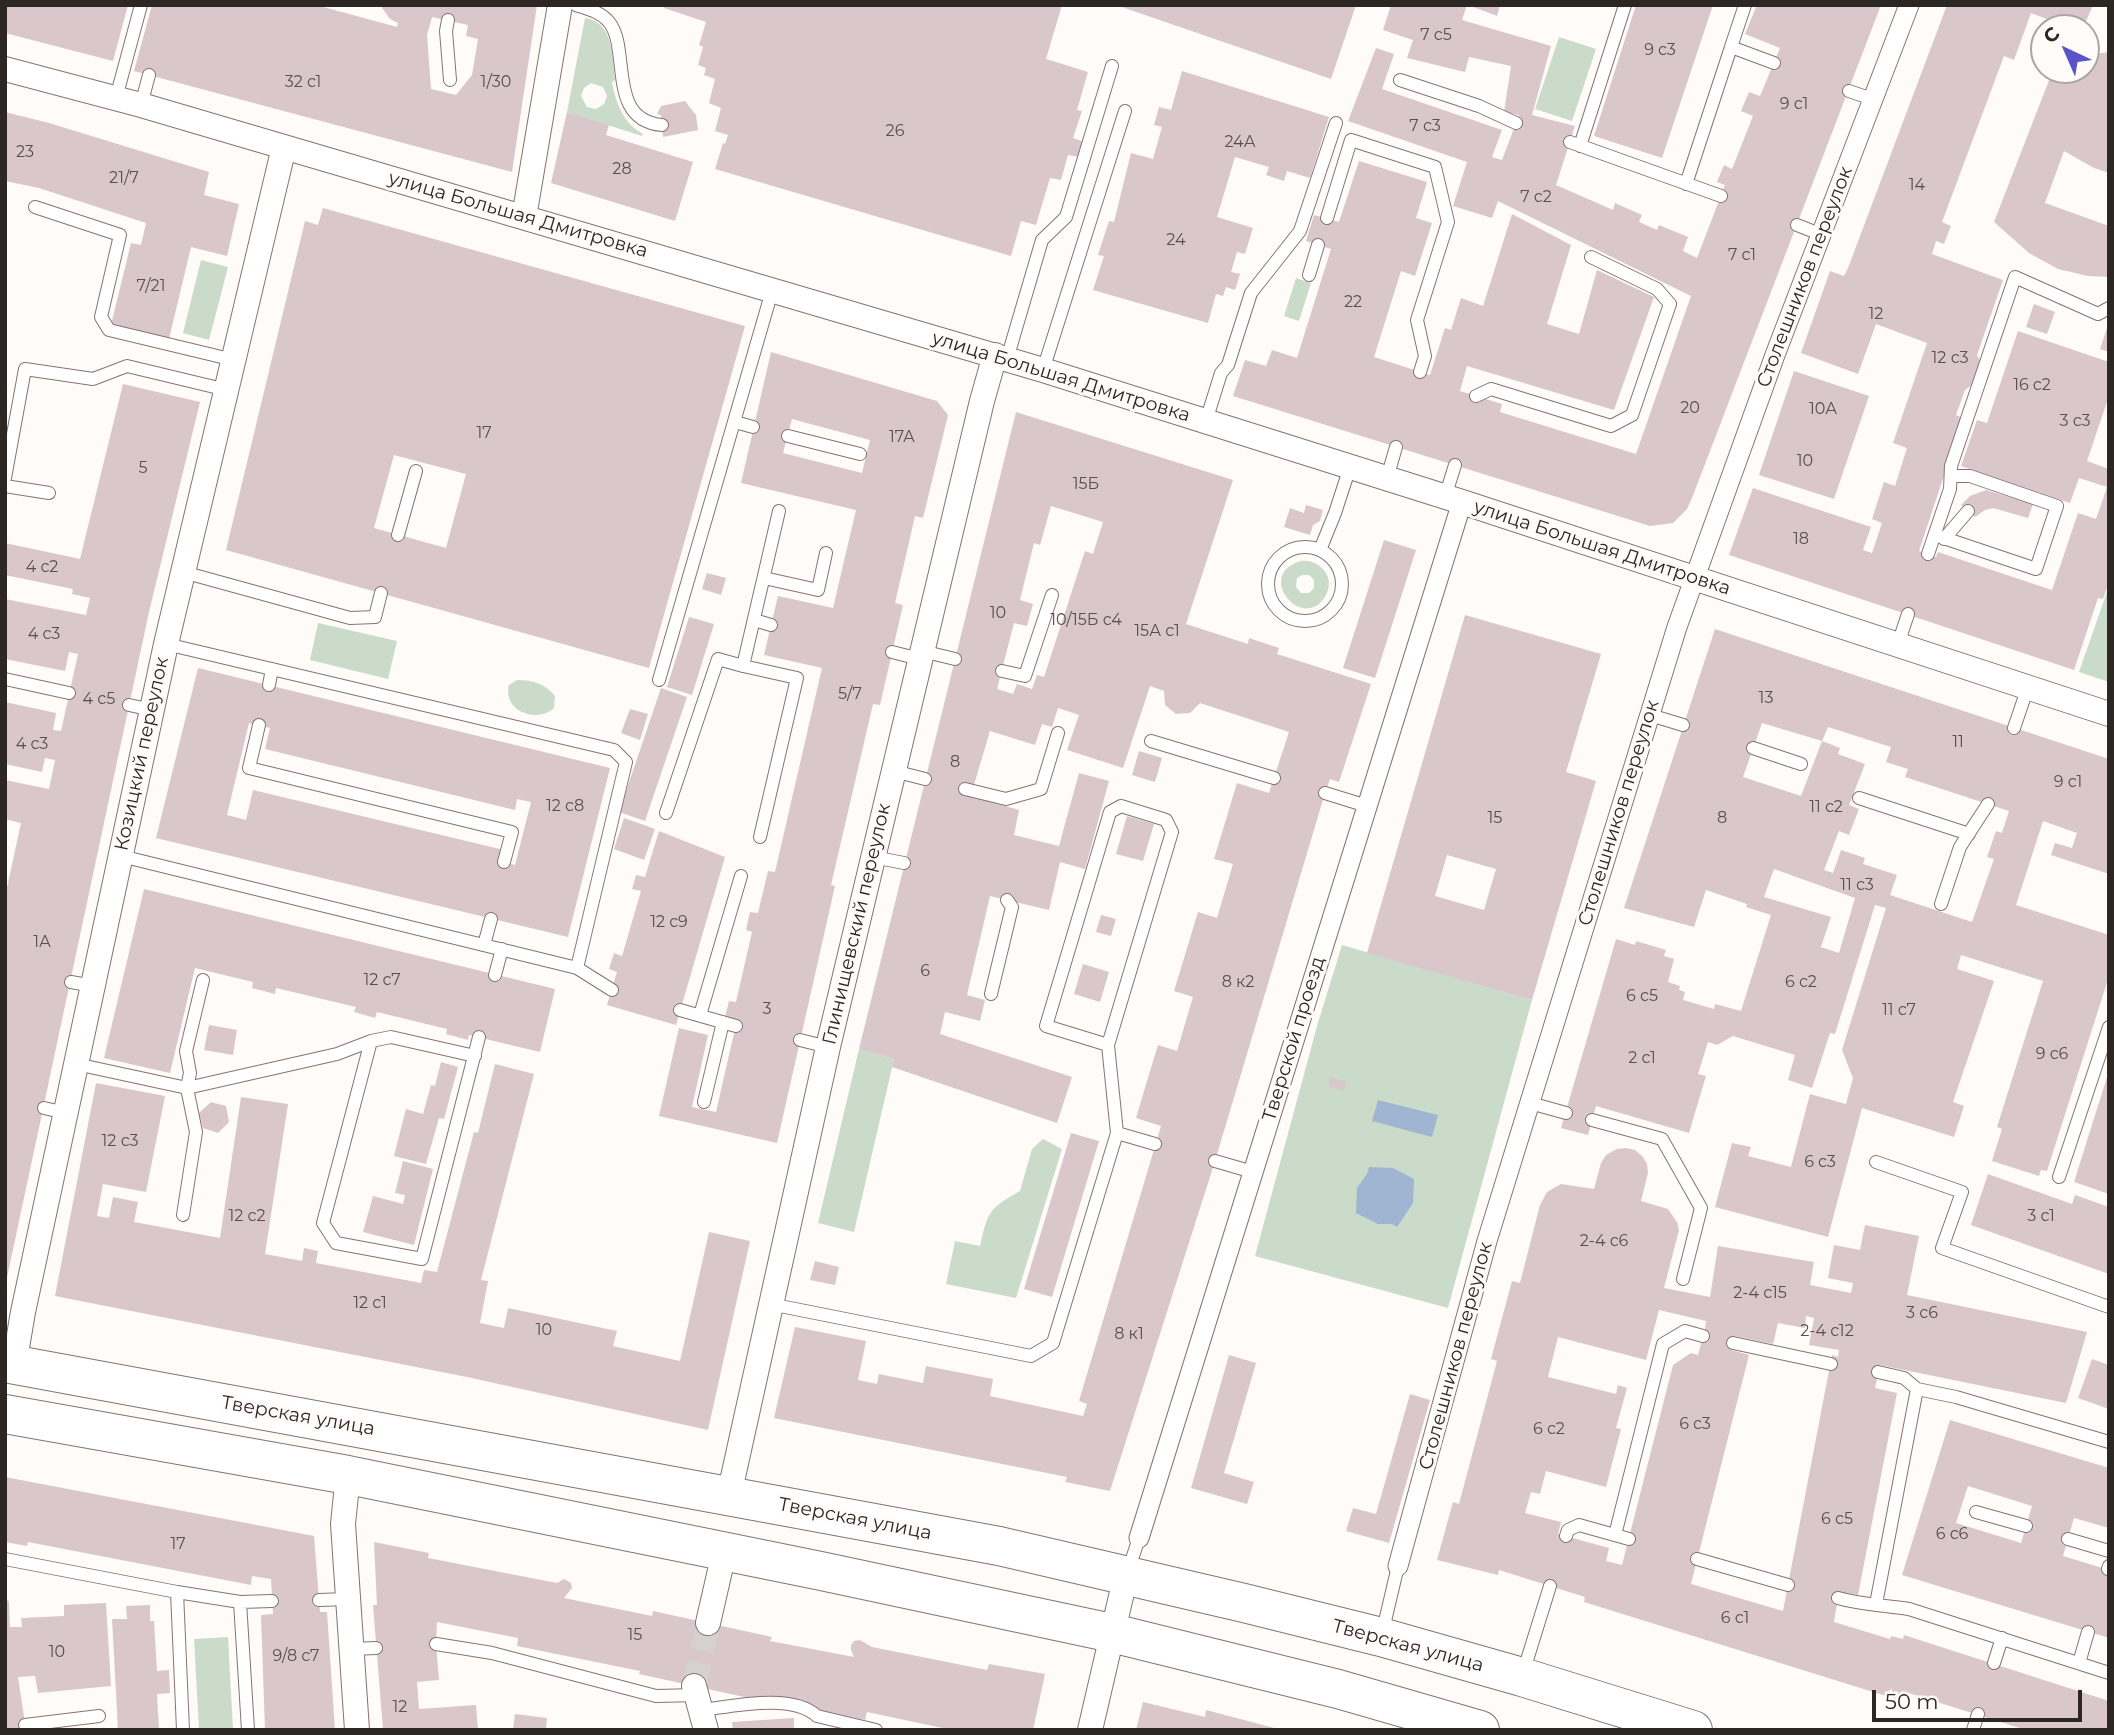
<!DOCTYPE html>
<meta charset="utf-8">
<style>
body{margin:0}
#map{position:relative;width:2114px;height:1735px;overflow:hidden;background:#fefbf9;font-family:Montserrat,sans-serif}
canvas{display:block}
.frame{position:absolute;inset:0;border:7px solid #2d2724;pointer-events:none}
.north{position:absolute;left:2030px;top:14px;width:70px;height:70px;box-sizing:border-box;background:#fefbf9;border:2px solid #aaa6a4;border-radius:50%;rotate:316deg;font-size:19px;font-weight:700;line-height:28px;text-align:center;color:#2d2724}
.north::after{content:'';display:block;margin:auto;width:24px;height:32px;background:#5853cb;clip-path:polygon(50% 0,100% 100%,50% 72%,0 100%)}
.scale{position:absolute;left:1872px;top:1690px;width:210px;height:32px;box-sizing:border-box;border:4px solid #2d2724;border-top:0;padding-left:9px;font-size:21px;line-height:24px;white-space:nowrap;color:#2d2724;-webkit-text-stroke:5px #fefbf9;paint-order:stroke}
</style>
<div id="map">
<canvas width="2114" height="1735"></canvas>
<div class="frame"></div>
<div class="north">С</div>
<div class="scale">50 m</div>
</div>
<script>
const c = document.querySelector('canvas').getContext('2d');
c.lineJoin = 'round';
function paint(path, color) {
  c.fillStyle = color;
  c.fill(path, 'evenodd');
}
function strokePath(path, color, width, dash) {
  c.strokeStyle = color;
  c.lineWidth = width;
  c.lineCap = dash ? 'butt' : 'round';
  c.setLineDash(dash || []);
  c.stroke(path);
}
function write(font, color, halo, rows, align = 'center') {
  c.font = font + ' Montserrat,sans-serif';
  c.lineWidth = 6;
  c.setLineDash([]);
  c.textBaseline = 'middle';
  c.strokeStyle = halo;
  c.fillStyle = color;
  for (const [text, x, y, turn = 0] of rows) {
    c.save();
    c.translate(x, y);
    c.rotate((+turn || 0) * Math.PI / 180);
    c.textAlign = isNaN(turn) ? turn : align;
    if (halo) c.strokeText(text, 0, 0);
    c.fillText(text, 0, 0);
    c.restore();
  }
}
paint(new Path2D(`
 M585 18C614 22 612 56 615 80L612 82C616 103 623 123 643 134L642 136 567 112ZM591 83 603 87 607 96 604 104 596 109 587 107 581 96 584 88Z
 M1559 37 1596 49 1572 121 1535 109Z
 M201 260 228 267 209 340 183 333Z
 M1296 278 1311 283 1299 321 1284 316Z
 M1301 561C1320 559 1337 578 1325 597 1302 633 1254 574 1301 561ZM1302 575H1309L1314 580V588L1309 593H1301L1296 587 1297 578Z
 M2109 586V682L2079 672Z
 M318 623 397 641 388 679 310 660Z
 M517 680C533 680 544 683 555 696L554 708C537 724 502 711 509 685Z
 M1342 945 1532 1000 1448 1308 1255 1256 1317 1026Z
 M859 1049 894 1059 854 1232 818 1223Z
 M1043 1139 1062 1149 1016 1298 946 1284 955 1241 980 1246C988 1212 988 1209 1020 1191L1032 1149Z
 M228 1637 233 1730H199L194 1639Z`), '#cadbca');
paint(new Path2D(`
 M1378 1100 1438 1115 1432 1137 1372 1121Z
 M1369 1167 1393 1168 1414 1179 1413 1203 1397 1227 1392 1224H1378L1356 1213 1357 1188 1367 1174Z`), '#a0b5d1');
paint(new Path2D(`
 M5 5H128L113 61 5 33Z
 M152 5H316L397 27 398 23 390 19 380 5H537L512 172 134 71ZM432 17 468 25 466 36 478 39 472 75 456 95 431 89 427 35Z
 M665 5H1062L1046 59 1088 72 1077 110 1082 111 1073 138 1084 142 1080 157 1068 155 1061 180 1050 178 1036 225 1021 221 1011 256 715 169 723 143 725 144 728 135 715 131 721 108 709 103 715 79 704 75 706 68 698 65 703 47 699 45 706 22 664 8Z
 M1116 5H1356L1331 79Z
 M1391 5H1467L1462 20 1551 46 1532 115 1575 126 1556 185 1613 210 1615 203 1642 215 1639 222 1657 230 1659 225 1688 237 1683 251 1697 258 1725 185 1717 182 1724 165 1732 169 1753 116 1741 111 1749 92 1760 96 1780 48 1745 34 1757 5H1791L1796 7 1797 5H1881L1692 498 1687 509 1673 523 1650 526 1634 521 1233 396 1245 360 1266 366 1272 350 1297 358 1331 249 1306 241 1314 215 1339 222 1359 161 1427 182 1416 218 1432 223 1415 276 1401 271 1374 357 1430 375 1445 328 1451 330 1461 298 1483 306 1512 214 1571 245 1547 324 1579 334 1597 270 1654 297 1614 410 1467 366 1460 391 1502 404 1500 412 1636 454 1691 296 1498 201 1492 218 1453 206 1467 162 1348 121 1376 48 1394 54 1382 89 1502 130 1492 157 1502 160 1519 115 1504 112 1511 66 1469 57 1465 72 1407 58 1413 40 1383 30Z
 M1468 5H1500L1497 16Z
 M1636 5H1713L1662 158 1594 136Z
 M1947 5H2093L2083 28H2070L2031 13 2014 60 2004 56 1942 222 1951 226 1944 244 1936 241 1932 254 2003 280 1977 355 1980 361 1972 385 1965 390 1956 415 1963 418 1919 551 1936 557 1938 552 2052 590 2078 513 2096 519 2107 487 2079 478 2070 503 1961 466 1977 420 1987 423 2018 331 2109 362V396L2087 461 2109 469V583L2103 599 2098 598 2074 670 1729 555 1753 488 1871 527 1863 550 1872 553 1882 523 1872 519 1884 482 1895 486 1907 448 1893 443 1927 343 1876 324 1858 374 1801 353 1830 271 1844 276 1848 268Z
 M2088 51 2095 54 2109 52V173L2094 168 2064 151 2045 203 2109 226V277L2088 276 2058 269 2029 253 1994 222 2053 70H2086Z
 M1182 71 1329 117 1310 178 1287 171 1284 181 1266 175 1269 167 1235 157 1217 217 1253 228 1245 254 1237 252 1231 272 1240 274 1235 290 1226 287 1223 296 1216 294 1208 323 1093 290 1104 256 1098 255 1109 221 1114 222 1131 153 1153 159 1162 127 1154 125 1159 107 1171 110Z
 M685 101 696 115 698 130 663 137 661 115 657 114 661 106Z
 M5 112 49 123 209 172 204 195 239 204 227 256 191 247 169 339 111 325 131 243 141 245 146 223 39 188 5 181Z
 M567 112 609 125 606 135 693 162 675 221 551 183Z
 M323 208 745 326 649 668 226 550 305 221 318 225ZM394 455 466 474 446 548 374 528Z
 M2034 304 2055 312 2047 334 2026 327Z
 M2108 325H2109V352L2100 349Z
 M771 352 937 401 948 415 923 518 915 516 895 603 903 605 880 705 873 704 831 885 835 886 777 1143 659 1116 679 1028 708 1035 692 1107 716 1112 737 1020 725 1017 729 1001 736 1002 752 932 746 930 750 912 758 913 768 871 775 872 822 668 764 655 771 625 778 596 833 608 856 510 741 483ZM792 419 870 440 862 473 783 453Z
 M1794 371 1869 396 1834 499 1759 475Z
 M123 384 200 402 149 612 5 1287V897L21 823 5 819V780L49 789 55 760 45 758 42 772 5 764V702L56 713 53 730 61 731 78 654 69 652 65 671 5 659V599L86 615 90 598 72 594 73 589 5 575V543L80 559Z
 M1016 412 1233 480 1186 624 1248 644 1249 638 1279 648 1277 654 1371 684 1339 782 1330 779 1325 793 1215 1161 1110 1491 1065 1482 1067 1477 774 1418 795 1327 866 1341 858 1380 877 1384 879 1374 923 1383 926 1366 993 1379 990 1396 1083 1416 1087 1404 1079 1401 1161 1126 1136 1118 1147 1081 1158 1045 1177 1051 1193 997 1174 991 1198 912 1217 918 1233 864 1214 859 1237 783 1269 793 1289 732 1200 703 1190 713 1176 714 1165 705 1164 691 1150 686 1123 768 1067 750 1079 715 1058 708 1052 727 1042 724 1035 745 990 731 974 785 967 783 963 794 1019 810 1014 835 1059 846 1079 773 1109 781 1085 869 1060 862 1049 910 990 896 967 995 985 1000 980 1021 945 1012 940 1034 1072 1077 1057 1123 892 1067 894 1059 859 1049ZM1051 506 1103 522 1093 554 1085 551 1044 677 1037 675 1032 689 1017 684 1013 694 997 689 1014 623 1027 626 1033 604 1020 600 1034 543 1040 545Z
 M1986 490 2033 504 2028 518 1993 508 1985 510 1975 517 1961 505 1970 496Z
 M1306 505 1323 510 1320 521 1313 525 1310 535 1284 527 1290 508 1304 513Z
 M1384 540 1416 550 1375 678 1343 668Z
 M707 573 726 578 721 595 702 589Z
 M1465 615 1601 654 1566 772 1596 781 1532 1000 1367 953ZM1447 855 1496 869 1484 910 1435 896Z
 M689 617 714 624 692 695 667 687Z
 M1715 629 2109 759V874L2051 855 2055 843 2072 848 2077 833 2043 821 2016 905 2109 935V976L2047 1171 2041 1170 2039 1176 1992 1161 2002 1129 1997 1127 2043 981 1961 955 1957 969 1994 981 1953 1102 1964 1106 1954 1137 1862 1108 1828 1237 1715 1207 1732 1143 1751 1147 1748 1156 1791 1167 1810 1094 1846 1104 1853 1078 1842 1050 1886 908 1875 905 1835 1034 1830 1033 1812 1088 1788 1080 1795 1055 1733 1036 1717 1045 1708 1042 1698 1074 1706 1076 1689 1133 1596 1106 1588 1135 1561 1128 1616 939 1635 945 1636 941 1666 950 1664 956 1674 959 1668 982 1680 986 1679 990 1685 992 1683 1000 1714 1009 1715 1004 1741 1011 1771 915 1746 907 1747 904 1706 890 1694 927 1624 908ZM1762 723 1822 741 1828 727 1891 747 1886 762 1908 769 1905 777 2009 811 2002 833 1996 831 1987 857 1994 859 1972 922 1890 895 1897 875 1863 864 1865 858 1841 850 1833 873 1824 870 1839 831 1849 835 1859 809 1849 805 1865 764 1838 754 1840 748 1822 741 1801 796 1743 777ZM1774 869 1855 898 1839 953 1821 947 1831 917 1764 897Z
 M198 668 610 768 568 937 156 838ZM249 723 270 728 265 749 515 810 517 799 531 802 515 865 501 861 504 850 253 790 246 820 227 815Z
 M661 688 687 697 645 821 619 812Z
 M630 709 648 714 640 740 621 733Z
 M1139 751 1162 758 1155 782 1132 775Z
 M1127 816 1154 824 1143 861 1116 854Z
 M624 818 655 829 644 860 614 849Z
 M659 831 725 857 676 1025 607 1005 617 972 609 969 614 953 622 956 641 891 632 889 636 875 645 877Z
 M144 889 555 989 540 1052 469 1035 468 1040 446 1034 447 1029 377 1012 375 1018 354 1012 356 1007 276 988 275 994 252 988 253 982 195 968 170 1073 104 1058Z
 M1101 915 1116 919 1111 936 1096 932Z
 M1083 964 1109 972 1100 1002 1074 994Z
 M209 1025 237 1030 233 1055 204 1050Z
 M441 1062 458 1067 444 1119 439 1118 426 1164 394 1156 406 1109 423 1114 431 1085 435 1086Z
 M495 1064 534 1074 481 1280 488 1281 480 1323 504 1328 508 1308 617 1331 613 1346 680 1361 709 1232 750 1241 708 1430 467 1377 55 1296 96 1083 165 1096 146 1192 103 1184 97 1216 109 1218 113 1197 138 1202 134 1222 220 1238 241 1097 288 1104 265 1254 302 1261 304 1248 318 1251 316 1263 421 1283 424 1270 437 1272 474 1132 478 1133Z
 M2108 1074H2109V1194L2074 1182Z
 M1330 1077 1346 1082 1344 1091 1328 1086Z
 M211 1102 226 1106 229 1122 218 1133 203 1128 199 1113Z
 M1071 1133 1099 1141 1052 1297 1024 1289Z
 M1626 1148 1635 1150 1643 1157 1647 1164 1648 1173 1641 1201 1668 1209 1677 1222 1679 1230 1664 1288 1710 1297 1718 1246 1814 1262 1810 1285 1851 1293 1853 1283 1828 1278 1834 1245 1860 1250 1865 1225 1919 1236 1907 1295 2087 1332 2066 1403 1880 1365 1875 1388 1897 1393 1858 1595 1839 1592 1834 1622 1890 1639 1891 1636 1903 1639 1904 1635 2109 1701V1730H2026L1902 1691 1899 1700 1584 1602 1585 1597 1499 1570 1498 1575 1437 1560 1453 1502 1459 1504 1497 1361 1491 1359 1512 1281 1520 1283 1540 1205 1547 1192 1561 1184 1594 1189 1601 1163 1606 1155 1617 1149ZM1659 1310 1706 1321 1705 1329 1698 1355 1691 1353 1673 1365 1622 1565 1606 1561 1609 1548 1558 1534 1561 1522 1525 1513 1531 1492 1540 1494 1546 1471 1606 1487 1621 1429 1616 1428 1627 1388 1618 1385 1616 1394 1548 1377 1558 1337 1646 1360ZM1806 1316 1814 1318 1809 1345 1839 1350 1838 1357 1832 1355 1783 1611 1691 1584 1749 1355 1731 1350 1735 1336 1773 1344 1778 1323 1805 1328Z
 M403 1161 433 1169 414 1245 363 1232 373 1196 403 1204 405 1195 395 1193Z
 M1988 1174 2072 1204 2075 1195 2109 1207V1274L1971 1225Z
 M815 1261 839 1267 835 1285 810 1280Z
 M1229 1355 1256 1363 1224 1473 1254 1482 1247 1504 1191 1488Z
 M2092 1359 2109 1365V1409L2078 1398Z
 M1410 1394 1430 1400 1389 1543 1346 1531 1353 1508 1376 1514Z
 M1950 1420 2109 1468V1528L2074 1518 2063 1556 2109 1570V1638L1902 1575ZM1968 1486 2032 1506 2021 1543 1956 1523Z
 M5 1477 314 1536 320 1612H327L335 1730H265L261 1615 273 1614 271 1579 252 1576 251 1585 28 1542 27 1546 5 1542Z
 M374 1542 429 1553 428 1558 557 1583 564 1579 571 1583 572 1588 564 1598 652 1616 653 1611 772 1637 770 1641 854 1657 851 1650V1645L854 1641 860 1640 872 1647 987 1670 989 1664 1045 1674 1033 1730H952L867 1712 865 1720 758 1696V1700L639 1674 640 1671 517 1646 518 1638 437 1622 436 1644 439 1680 417 1682 419 1709 476 1705 478 1730H383L373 1605H377Z
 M5 1600 9 1601 10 1627H22L21 1618 64 1616V1605L106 1603 111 1686 38 1693 35 1676 18 1677 26 1730H5Z
 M150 1605V1621H154L157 1671 169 1670 170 1693 157 1694 159 1730H118L112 1619H127L126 1606Z
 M1143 1702 1205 1717 1206 1710 1282 1730H1136Z
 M515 1714 547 1718 546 1730H513Z
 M794 1718V1730H733L732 1722Z`), '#d9c7cc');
strokePath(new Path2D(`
 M694 1686 708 1623`), '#d4d1ce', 24, [24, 12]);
const service = new Path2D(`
 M576 5C588 9 601 12 609 22 631 49 606 120 662 125
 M448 20 446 31 450 80
 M1731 47 1745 5
 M1400 80 1479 106 1516 123
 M1849 91 1872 99
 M116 98 141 5
 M141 105 149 75
 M1570 142 1721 196
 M1580 146 1625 5
 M1686 184 1731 47 1774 63
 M35 207 120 235 101 317 109 330 234 360
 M1327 218 1351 140 1435 167 1448 222 1417 320 1425 356 1420 372
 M1797 225 1820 234
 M1309 275 1318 245
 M1007 359 1042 240 1066 217 1112 66
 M1043 370 1125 111
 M1476 396 1491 389 1611 426 1632 415 1670 304 1657 289 1591 257
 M1206 421 1221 373 1228 365 1251 293 1300 231 1336 123
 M735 422 753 427
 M788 436 860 454
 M5 478 25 369 93 379 127 366 227 390
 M1387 478 1396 447
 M5 486 49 493
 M1445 497 1455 465
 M398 535 416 471
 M1935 535 2036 569 2057 506 1970 476H1951
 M1944 539 1968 511
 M1268 584a37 37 0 1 1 74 0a37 37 0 1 1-74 0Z
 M1320 550 1335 513 1350 467
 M1928 554 1950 489 1951 466 2015 277 2098 314 2109 308
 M183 572 350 618 375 617 381 593
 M764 578 818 590 826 553
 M754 620 771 625
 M166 644 614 750 626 762 577 968
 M1898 644 1908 614
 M922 651 955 659
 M892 652 920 659
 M1002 671 1025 676 1052 595
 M5 679 69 693
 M659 680 772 291
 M269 685 272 669
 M129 705 152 710
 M1650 715 1683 725
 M259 725 249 768 512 832 504 862
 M2014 728 2028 687
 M1151 741 1274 778
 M1753 748 1801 764
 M894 771 925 779
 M965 789 1006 799 1041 789 1058 733
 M1325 793 1367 806
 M1859 798 1969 834
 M666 813 718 659 743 666
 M760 837 797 678 743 666 779 511
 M121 856 577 968 612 990
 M873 857 904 863
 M1941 904 1960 847 1988 804
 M484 945 491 919
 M495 975 502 949
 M71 982 93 986
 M991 994 1012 907 1007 900
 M680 1010 736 1026
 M700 1015 741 876
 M800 1040 828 1047
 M371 1041 323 1223 336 1243 422 1259 479 1037
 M1108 1045 1046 1026 1110 812 1121 806 1166 820 1172 832 1108 1045 1117 1133
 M76 1064 187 1088 337 1054 371 1041 391 1037 475 1056
 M704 1102 723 1022
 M1530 1103 1566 1113
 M44 1108 66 1113
 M1592 1120 1662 1139 1701 1208 1683 1279
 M1215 1161 1253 1172
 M1876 1162 1962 1192 1942 1248 2109 1307
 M2059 1177 2109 1027
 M183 1215 196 1132 187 1088 190 1073 186 1051 203 980
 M770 1304 1031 1356 1053 1343 1117 1133 1155 1144
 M1733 1343 1831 1364
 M1917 1389 1956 1397 2109 1442
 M1976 1512 2026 1526
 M1615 1535 1663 1344 1685 1331 1703 1336
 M1566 1536 1568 1530 1579 1525 1629 1539
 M2068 1539 2109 1551
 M5 1559 177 1592 240 1602 272 1601
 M1697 1559 1788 1585
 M2108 1569 2109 1566
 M1128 1571 1139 1538
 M177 1592 183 1730
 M1838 1598C1862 1605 1885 1605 1909 1609L2109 1673
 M319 1600 348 1599
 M240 1602 248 1730
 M1876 1604 1917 1389 1904 1378 1878 1372
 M1382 1634 1398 1566
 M436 1644 492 1653 656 1696 698 1695
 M352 1649 376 1648
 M1994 1663 2002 1638
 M2079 1663 2088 1632
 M1523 1673 1550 1586
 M702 1710C734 1706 792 1693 817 1716L876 1730
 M25 1725 99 1716
 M1973 1730 1978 1714`);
const pedestrian = new Path2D(`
 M1139 1538 1462 502
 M1398 1566 1487 1241 1677 627 1775 355 1909 5`);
const minor = new Path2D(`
 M5 69 141 105 1043 370 1462 502 2109 714
 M524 217 560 5
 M14 1365 23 1312 166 644 284 147
 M348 1475 343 1524 357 1730
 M729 1495 828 1047 982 401 995 355
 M708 1623 724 1553
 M694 1686 706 1730
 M1090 1730 1126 1575`);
const primary = new Path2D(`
 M5 1363 999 1546 1244 1603 1381 1637 1522 1677 1693 1730
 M5 1414 348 1475 821 1571 1112 1633 1338 1689 1480 1730`);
strokePath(service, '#84756f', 14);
strokePath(pedestrian, '#84756f', 21);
strokePath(minor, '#84756f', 26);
strokePath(primary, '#84756f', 40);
strokePath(service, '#fff', 12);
strokePath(pedestrian, '#fff', 19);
strokePath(minor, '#fff', 24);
strokePath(primary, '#fff', 38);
write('16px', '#584f4e', null, [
 ["7 с5",1436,35],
 ["9 с3",1660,50],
 ["32 с1",303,82],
 ["1/30",496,82],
 ["9 с1",1794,104],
 ["7 с3",1425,126],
 ["26",895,131],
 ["24А",1240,142],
 ["23",25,152],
 ["28",622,169],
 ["21/7",124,178],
 ["14",1917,185],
 ["7 с2",1536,197],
 ["24",1176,240],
 ["7 с1",1742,255],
 ["7/21",151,286],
 ["22",1353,302],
 ["12",1876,314],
 ["12 с3",1950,358],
 ["16 с2",2032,385],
 ["20",1690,408],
 ["10А",1823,409],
 ["3 с3",2075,421],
 ["17",484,433],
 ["17А",902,437],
 ["10",1805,461],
 ["5",143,468],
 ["15Б",1086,484],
 ["18",1801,539],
 ["4 с2",42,567],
 ["10",998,613],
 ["10/15Б с4",1086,620],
 ["15А с1",1157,631],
 ["4 с3",44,634],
 ["5/7",850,694],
 ["13",1766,698],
 ["4 с5",99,699],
 ["11",1958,742],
 ["4 с3",32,744],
 ["8",955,762],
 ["9 с1",2068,782],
 ["12 с8",565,806],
 ["11 с2",1826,807],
 ["15",1495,818],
 ["8",1722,818],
 ["11 с3",1857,885],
 ["12 с9",669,922],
 ["1А",42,942],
 ["6",925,971],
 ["12 с7",382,980],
 ["8 к2",1238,982],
 ["6 с2",1801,982],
 ["6 с5",1642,996],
 ["3",767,1009],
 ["11 с7",1899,1010],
 ["9 с6",2052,1054],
 ["2 с1",1642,1058],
 ["12 с3",120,1141],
 ["6 с3",1820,1162],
 ["12 с2",247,1216],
 ["3 с1",2041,1216],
 ["2-4 с6",1604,1241],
 ["2-4 с15",1760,1293],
 ["12 с1",370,1303],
 ["3 с6",1922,1313],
 ["10",544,1330],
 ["2-4 с12",1827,1331],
 ["8 к1",1129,1334],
 ["6 с3",1695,1424],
 ["6 с2",1549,1429],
 ["6 с5",1837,1519],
 ["6 с6",1952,1534],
 ["17",178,1544],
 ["6 с1",1735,1618],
 ["15",635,1635],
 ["10",57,1652],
 ["9/8 с7",296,1656],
 ["12",400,1707]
]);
write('19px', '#2d2724', '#fefbf9', [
 ["улица Большая Дмитровка",518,215,16],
 ["Столешников переулок",1805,277,-69],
 ["улица Большая Дмитровка",1061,377,17],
 ["улица Большая Дмитровка",1602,548,18],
 ["Козицкий переулок",142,754,-78],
 ["Столешников переулок",1619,813,-73],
 ["Глинищевский переулок",857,924,-77],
 ["Тверской проезд",1294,1039,-73],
 ["Столешников переулок",1456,1356,-75],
 ["Тверская улица",298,1416,10],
 ["Тверская улица",855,1519,11],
 ["Тверская улица",1408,1646,15]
]);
</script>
